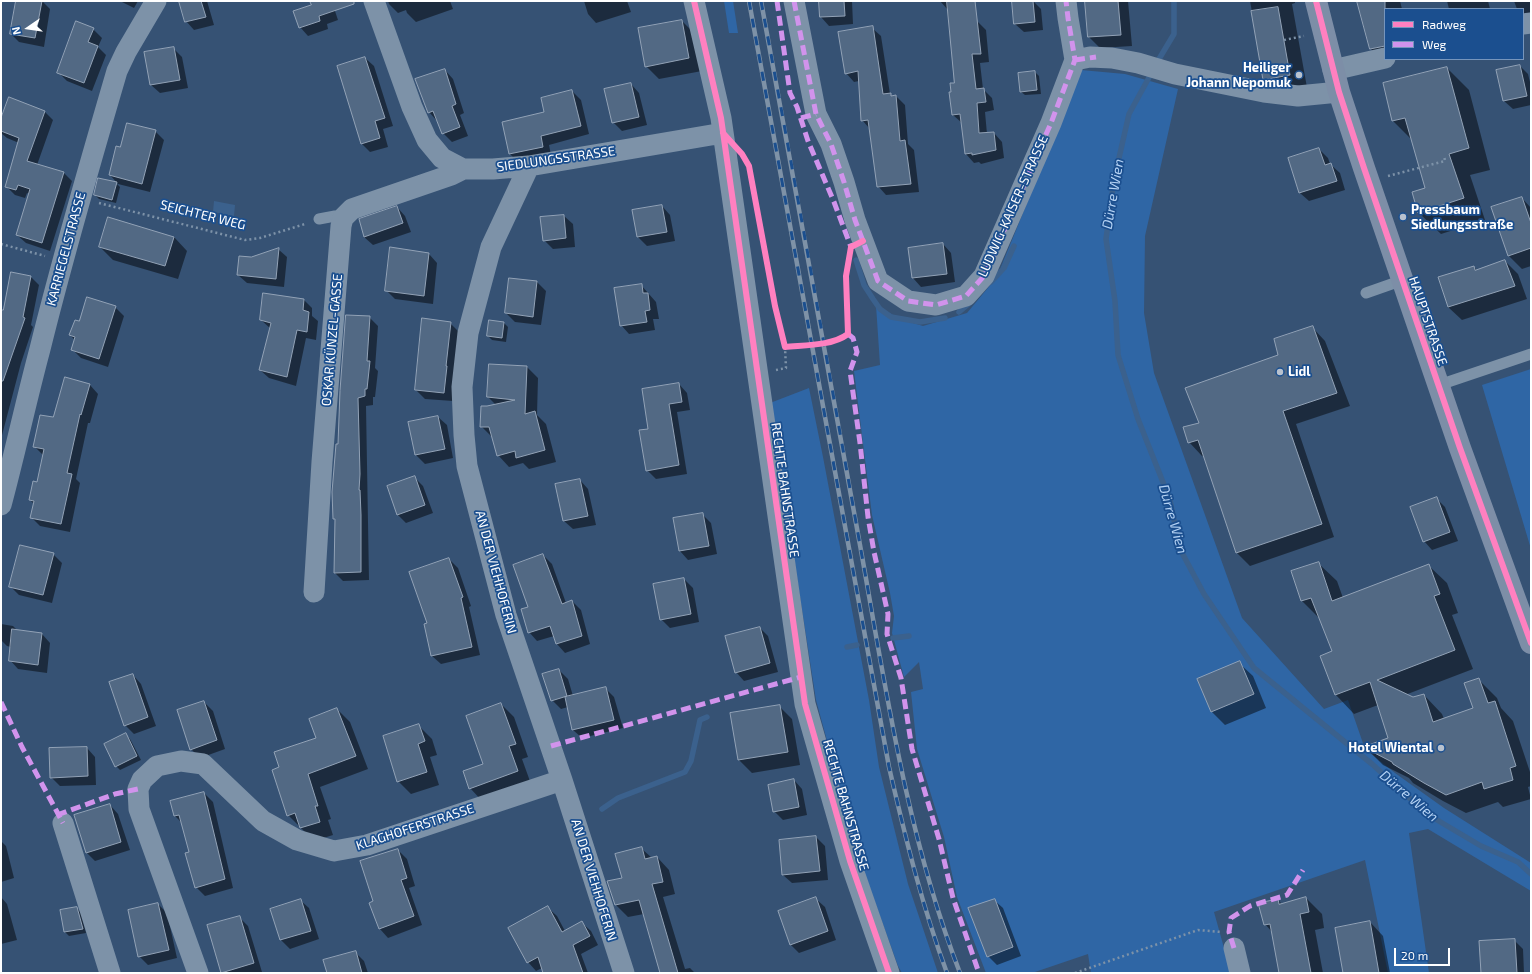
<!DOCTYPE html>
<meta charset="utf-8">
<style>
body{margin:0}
#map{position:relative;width:1532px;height:974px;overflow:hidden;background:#365274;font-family:"Exo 2",sans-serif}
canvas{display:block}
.frame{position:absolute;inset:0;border:2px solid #fff;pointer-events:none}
.legend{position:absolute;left:1384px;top:8px;width:140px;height:52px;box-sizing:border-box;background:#1b4f8f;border:1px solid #7695bc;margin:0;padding:5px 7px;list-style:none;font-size:12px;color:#fff}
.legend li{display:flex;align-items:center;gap:8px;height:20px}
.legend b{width:20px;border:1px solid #7695bc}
.north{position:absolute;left:8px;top:8px;width:40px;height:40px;-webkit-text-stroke:3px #1b4f8f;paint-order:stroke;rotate:257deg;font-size:11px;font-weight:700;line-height:16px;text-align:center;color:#fff}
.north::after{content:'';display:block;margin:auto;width:14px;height:18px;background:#fff;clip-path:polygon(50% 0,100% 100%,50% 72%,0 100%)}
.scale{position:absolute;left:1394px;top:948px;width:56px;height:18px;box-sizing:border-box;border:2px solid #fff;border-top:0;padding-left:5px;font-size:12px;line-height:14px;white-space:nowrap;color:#fff;-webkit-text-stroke:3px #1b4f8f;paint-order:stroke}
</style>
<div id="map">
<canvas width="1532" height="974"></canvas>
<div class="frame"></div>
<ul class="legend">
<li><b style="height:5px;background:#ff80c0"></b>Radweg</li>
<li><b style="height:5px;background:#d193ec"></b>Weg</li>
</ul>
<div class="north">N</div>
<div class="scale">20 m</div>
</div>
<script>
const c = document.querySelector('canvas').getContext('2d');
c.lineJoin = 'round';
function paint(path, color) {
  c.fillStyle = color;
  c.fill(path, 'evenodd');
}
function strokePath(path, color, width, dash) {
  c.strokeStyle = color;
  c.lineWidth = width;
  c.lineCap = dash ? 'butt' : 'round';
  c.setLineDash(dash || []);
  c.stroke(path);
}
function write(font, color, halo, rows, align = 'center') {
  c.font = font + ' "Exo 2",sans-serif';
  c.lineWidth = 3.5;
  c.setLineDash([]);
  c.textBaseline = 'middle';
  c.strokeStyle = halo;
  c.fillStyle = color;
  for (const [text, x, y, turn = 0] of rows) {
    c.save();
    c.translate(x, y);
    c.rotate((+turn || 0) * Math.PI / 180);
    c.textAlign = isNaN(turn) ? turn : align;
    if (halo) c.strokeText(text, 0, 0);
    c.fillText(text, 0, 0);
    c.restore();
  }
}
paint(new Path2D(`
 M724 1H733L738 33H729Z
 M1081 70 1125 74 1178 89 1145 236 1144 313 1154 373 1242 618 1324 709 1348 700 1365 749 1395 773 1444 808 1531 863V891L1428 829 1409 833 1429 973H1388L1365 860 1214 912 1231 973H1091L1088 954 1032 973H986L957 897 944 837 917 749 911 692 923 689 919 662 904 677 892 633 894 616 890 593 872 515 854 371 880 365 876 305 900 319 923 326 967 313 997 277Z
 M1531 369V549L1482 385Z
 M809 388 823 457 869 700 879 767 908 884 938 973H902L898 966 858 855 816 700 770 403Z`), '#2f66a5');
paint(new Path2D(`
 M214 201 235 205 234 216 213 212Z`), '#3b618d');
paint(new Path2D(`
 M17 1H42L50 9 44 47 19 42 11 34Z
 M120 1H138L134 8Z
 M180 1H207L214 25 194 30 186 21Z
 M311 1H346L334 8 338 20 327 24 328 29 308 36 300 27 313 6Z
 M388 1H450L453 9 416 22 407 13 406 10 398 13 389 4Z
 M584 1H627L631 12 596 23 588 14Z
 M820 1H852L853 24 829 26 821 17Z
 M940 1H974L977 21 986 30 989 62 980 63 983 89 992 98 994 110 985 112 987 134 994 133 1002 142 1004 158 981 164 979 162 974 163 966 154 962 123 953 115 955 84 948 10Z
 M1026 1H1033L1041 9 1043 30 1024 32 1015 24Z
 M1086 1H1128L1132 46 1100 48 1089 37Z
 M1250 1H1295V3L1292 4 1308 93 1282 98 1264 79Z
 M1358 1H1400L1402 9H1385V59H1399L1384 62 1371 49Z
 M1447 1H1488L1490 9H1449Z
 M1514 1H1531V14L1523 15V9H1517Z
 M682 21 695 34 702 71 659 79 646 66Z
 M872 28 881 36 890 94 892 97 896 96 905 105 908 144 914 150 919 192 886 195 878 186 870 129 862 120 859 81 854 82 846 73Z
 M93 29 102 38 98 47 106 55 92 91 67 81 58 72Z
 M173 48 182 57 188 88 160 93 151 85Z
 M365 58 374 66 393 126 383 129 388 147 370 152 362 144Z
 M1520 66 1528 74 1531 86V105L1513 109 1504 101Z
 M1447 68 1469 90 1490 170 1470 175 1485 220 1441 234 1419 213 1413 193 1426 189 1413 141 1393 121Z
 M445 70 453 79 464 113 460 115 468 136 452 142 443 133 437 121 429 112Z
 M1035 72 1039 76 1041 94 1025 95 1020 91Z
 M631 84 639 93 647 125 622 131 613 122Z
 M572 91 581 100 589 134 549 145 551 155 519 163 510 154 503 123 545 113Z
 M45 112 53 120 37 165 63 172 72 181 50 251 26 243 17 235 29 194 27 193 25 198 15 195 6 186 19 143 7 138 1 133V121Z
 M155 131 164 140 150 192 118 184 110 175 121 148Z
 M1319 149 1328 158 1330 164 1340 173 1345 190 1309 201 1300 193Z
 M116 183 120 187 116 203 99 199 95 195Z
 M1522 198 1531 208V266L1522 269 1509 256Z
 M662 206 670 215 675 241 647 246 638 237 633 211Z
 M397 207 405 216 411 232 373 245 364 237Z
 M564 216 573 224 575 247 553 249 544 240Z
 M174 237 187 251 178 279 113 260 100 247Z
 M943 244 951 253 955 282 921 287 913 278Z
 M278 249 287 257 284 287 247 283 238 275 251 258Z
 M429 254 437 263 433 304 395 299 386 290Z
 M1505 261 1518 274 1527 299 1462 320 1448 307 1474 267 1477 270Z
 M31 277 39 285 31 325 33 327 21 363 1 439V311L4 312Z
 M537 282 546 291 541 325 515 322 506 313Z
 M641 285 656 302 659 319H653L655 330 629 334 621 325Z
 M304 300 312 308V316L318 321 316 340 306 338 296 386 269 378 260 370 271 329 261 320Z
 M115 307 124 316 108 367 81 358 72 349 75 340 70 335Z
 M369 317 378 326 375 368 378 371 375 397H373V405L366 406 369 580 343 581 335 573 336 521 334 518 339 445Z
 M450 323 459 332 453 401 425 399 416 390Z
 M504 323 508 327 506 342 492 340 488 336Z
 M1312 327 1325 341 1350 406 1296 424 1334 537 1250 566 1237 553 1204 455 1202 456 1189 442 1200 423Z
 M527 367 538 378 537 415 546 424 556 462 529 469 523 463 509 467 498 455 493 438 481 426 496 405 488 397Z
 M66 378 90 385 98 394 90 423H88L76 479 80 483 70 532 40 526 32 518 34 504 30 500 38 483 43 455 34 446 53 418Z
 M679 384 687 393 690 410 677 412 687 474 656 479 647 470 649 430Z
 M438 417 447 425 453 458 425 464 416 455 409 423Z
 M414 477 423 486 433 513 406 523 397 514Z
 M580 480 588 489 596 525 573 529 564 521Z
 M1437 499 1445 507 1458 541 1432 550 1424 541Z
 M702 514 711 523 717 554 688 560 680 551Z
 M53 554 62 563 52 603 19 595 10 586Z
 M543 555 552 564 566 603 572 601 581 610 590 644 565 653 557 644 554 636 537 641 529 632Z
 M449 559 458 568 471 606 469 607 480 655 441 664 432 656 428 624Z
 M1318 563 1337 581 1343 598 1428 565 1447 583 1458 613 1452 615 1473 669 1405 695 1413 698 1424 695 1442 714 1444 719 1475 709 1478 679 1497 698 1501 708 1513 721 1531 775V786L1528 787 1531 799 1503 807 1498 802 1466 813 1443 801 1413 783 1409 778 1383 765 1365 747 1389 739 1378 705 1354 714 1336 695 1321 656 1333 652 1321 620 1302 601Z
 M684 579 693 588 699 622 670 628 661 619Z
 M1 624 13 626 18 631 42 634 50 643 47 673 18 669 10 660 11 647 7 646 1 640Z
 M760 628 768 636 778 672 744 681 736 672Z
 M1239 663 1253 676 1266 708 1225 725 1212 712 1199 680Z
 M559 670 568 679 573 696 606 689 614 697 623 728 582 738 573 730 568 707 561 709 552 700Z
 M133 675 141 684 156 726 134 734 125 725Z
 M204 702 213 711 225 749 200 758 191 749Z
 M501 704 514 717 528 757 522 759 531 784 483 802 470 788 484 764Z
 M779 706 792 719 800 765 752 773 739 760Z
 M337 709 350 722 368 769 320 787 331 819 328 820 333 835 314 841 288 815 317 739Z
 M419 726 432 739 437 755 430 757 439 785 411 794 398 781Z
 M126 735 130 739 141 760 120 770 116 766Z
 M87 748 95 757 96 785 60 786 51 777Z
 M794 780 802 789 807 815 783 820 774 811Z
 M204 793 213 802 233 888 205 896 196 887 190 853 183 824 175 816Z
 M110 805 118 814 130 850 95 861 86 852Z
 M816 837 825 846 828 880 792 883 783 875Z
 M1 841 6 846 14 878 1 882Z
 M641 848 652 858 657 857 669 870 675 894 663 897 685 969 690 968 695 973H661L644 914 628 917 616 905 609 882 623 878Z
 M398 850 407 859 415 886 409 888 422 925 388 938 380 929 370 903 374 902Z
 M1 897 7 904 17 940 1 944Z
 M1306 898 1322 914 1324 928 1315 930 1323 973H1280L1272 932 1265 924 1278 900 1282 904Z
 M816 899 825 907 836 940 799 953 790 944Z
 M300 900 309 908 319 939 290 949 281 940 271 909Z
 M994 900 1003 908 1021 956 997 965 988 956Z
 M158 904 167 913 177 958 148 965 139 956Z
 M77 908 81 913 86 933 69 936 65 932 61 911Z
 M548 908 557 916 565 931 582 923 591 931 598 945 581 954 588 973H544L542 968 536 971 528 962Z
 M239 917 248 926 262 972H222Z
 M1370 922 1383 936 1390 973H1344Z
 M1514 940 1523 949 1524 973H1482Z
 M355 952 364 961 368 973H328Z`), '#0007');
strokePath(new Path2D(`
 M1156 64 1174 34V1
 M1152 72 1129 114 1114 180 1106 239 1115 301 1118 355 1138 419 1170 500 1180 549 1204 594 1254 668 1372 764 1427 814 1481 846 1518 862 1531 874
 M856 260 864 285 873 299 880 309 891 317 920 322 945 318
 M991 282 1004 268 1014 246
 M959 312 971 302
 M893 638 909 636
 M847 647 857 645
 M602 809 618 798 685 772 691 761 700 720 707 717`), '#3b618d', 5.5);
const building = new Path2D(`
 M16 1H42L35 38 10 34Z
 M179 1H201L206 17 185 22Z
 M310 1H354V4L319 16 320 21 299 28 293 11 311 5Z
 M819 1H844L845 16 820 17Z
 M947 1H975L981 54H972L976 89 984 88 986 102 977 103 979 133 994 132 996 150 972 155V153L965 154 960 114 952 115 949 92H951L950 83H954Z
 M1012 1H1033L1035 22 1014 24Z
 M1085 1H1118L1121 35 1088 37Z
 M1357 1H1385V46L1370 49Z
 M1278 7 1290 75 1263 80 1251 11Z
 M682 20 689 58 645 67 638 28Z
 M76 21 94 28 88 42 98 46 84 83 57 73Z
 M873 26 883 94 891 93V96L896 95 900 141 905 140 911 184 877 187 868 120 861 121 858 71 845 74 838 32Z
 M174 47 180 80 150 85 144 52Z
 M365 57 385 118 375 121 380 138 361 144 337 66Z
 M1520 65 1527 96 1503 101 1496 70Z
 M1447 67 1469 148 1449 154 1464 198 1418 213 1412 192 1425 188 1405 118 1392 121 1383 83Z
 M445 69 456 104 452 106 460 127 442 134 433 111 428 113 415 79Z
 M1035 71 1037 90 1020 92 1018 73Z
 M631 83 639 117 612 123 604 89Z
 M572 90 581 126 541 136 543 147 509 154 502 122 544 112 541 98Z
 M9 97 45 111 27 161 64 172 42 243 16 235 30 189 18 185 16 190 5 187 19 138 1 131V118Z
 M127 123 156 130 142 184 109 175 116 146 120 147Z
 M1319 148 1325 165 1331 163 1337 181 1299 193 1288 158Z
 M98 178 117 182 112 200 94 195Z
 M1522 197 1531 223V248L1508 256 1491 207Z
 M662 205 667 232 637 237 632 210Z
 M397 206 403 223 364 237 359 219Z
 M564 215 566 238 543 241 540 217Z
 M108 217 174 237 165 266 99 247Z
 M943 243 947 274 912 278 908 248Z
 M390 247 429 253 424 296 385 291Z
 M279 248 276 279 237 275 239 256 251 257Z
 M1505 260 1515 286 1448 307 1438 277 1474 266 1475 270Z
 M11 272 31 276 23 317 25 318 3 381H1V310H3Z
 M509 278 537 281 533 317 505 313Z
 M642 284 643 293H648L650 310 645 311 647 322 620 326 614 288Z
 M263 293 304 299 303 310 309 312 307 332 297 330 287 377 259 370 271 323 260 320Z
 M87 297 116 306 99 359 71 350 75 337 69 335 75 320 79 321Z
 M346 315 370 316 367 361H370L367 389H365V396L358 398 360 474 359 490H360L361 515V572L334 573 335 519H333L332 492 336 444H338L340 391Z
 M422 318 451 322 446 366H447L444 393 415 390Z
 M489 320 504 322 502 338 487 336Z
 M1313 326 1337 393 1283 411 1322 524 1236 553 1198 440 1188 443 1183 427 1199 423 1185 388 1278 355 1274 339Z
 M489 364 527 366 525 414 535 411 545 450 516 458 515 451 497 456 489 427H480L481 406H487L515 400 487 397Z
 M65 377 90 384 81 415 80 414 67 473 72 474 61 524 30 518 34 501 29 500 33 481 37 482 44 449 33 447 40 415 53 417Z
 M679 383 682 402 669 404 679 465 646 471 639 430 648 429 642 389Z
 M438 416 445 449 415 455 408 422Z
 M415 476 425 505 397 515 387 486Z
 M580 479 588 516 563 521 555 484Z
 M1437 497 1450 532 1423 542 1410 507Z
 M703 513 709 546 679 551 673 518Z
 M20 545 54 553 43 595 9 587Z
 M543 554 562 604 572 600 582 636 556 644 550 626 528 633 521 609 528 607 513 565Z
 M449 558 463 597 461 598 472 647 431 656 424 624 427 623 409 572Z
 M1319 562 1332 601 1429 564 1440 594 1434 596 1455 650 1377 680 1413 697 1424 694 1433 722 1473 708 1464 683 1479 678 1488 703 1495 701 1516 766 1510 768 1513 780 1484 789 1482 782 1446 795 1424 783 1393 764 1392 762 1363 747 1388 738 1370 682 1335 695 1320 656 1332 651 1311 598 1301 601 1291 571Z
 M684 578 691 614 660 620 653 584Z
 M760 627 770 663 735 673 725 636Z
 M12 629 42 633 38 665 9 661Z
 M1240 661 1254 694 1211 712 1197 679Z
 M559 669 567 696 551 701 542 674Z
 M133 674 148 717 124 726 109 682Z
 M606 687 614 720 572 730 565 697Z
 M204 701 217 740 190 750 177 710Z
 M501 703 516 744 509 746 518 771 469 789 463 771 483 764 466 716Z
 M780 705 788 752 738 760 730 713Z
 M337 708 356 756 308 774 318 806H315L320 822 300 828 295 813 287 816 272 770 279 767 274 752 316 738 309 719Z
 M419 724 425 741 418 744 427 772 397 782 383 736Z
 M126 733 137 756 115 767 104 744Z
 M87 747 88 776 50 778 49 748Z
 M794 779 799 807 773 812 768 785Z
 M204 792 225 879 195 888 185 853 189 852 179 815 174 816 170 801Z
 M110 804 121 842 86 853 74 815Z
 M816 836 820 871 782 875 779 840Z
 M642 847 645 859 657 856 663 882 652 884 678 973H660L639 900 615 905 607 881 622 878 615 854Z
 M398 849 407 878 401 880 414 916 379 929 369 903 373 901 360 861Z
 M816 897 828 931 790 945 778 911Z
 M1306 897 1309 912 1300 914 1311 973H1279L1270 924 1264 925 1258 903 1278 899 1279 904Z
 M301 899 311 931 280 940 270 909Z
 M995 899 1013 947 987 957 968 908Z
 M158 903 169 950 138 957 128 910Z
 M548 906 562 932 582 921 590 936 573 945 583 973H543L538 957 527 963 508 928Z
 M77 907 83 929 64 932 60 910Z
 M240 916 254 963 221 973 207 925Z
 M1370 921 1379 973H1343L1335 928Z
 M1515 939 1517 973H1481L1479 941Z
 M356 951 362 973H327L323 960Z`);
paint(building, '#526984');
strokePath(building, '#92a2b6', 1);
strokePath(new Path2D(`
 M1284 40 1304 36
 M1388 176 1445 161 1444 155
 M99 203 245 240 260 238 305 224
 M1 244 45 256
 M776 370 786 368 785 347
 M1075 973 1198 930 1222 932`), '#7d92a8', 2.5, [2, 3]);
strokePath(new Path2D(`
 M319 219 335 216 343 218
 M1366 293 1403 280
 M1439 385 1531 354`), '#7d92a8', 11);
strokePath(new Path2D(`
 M374 1 412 107 427 140 442 158 463 169H493L529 166 723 133
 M694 1 721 118 805 704 850 861 889 973
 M794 1 816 114 831 144 844 182 855 220 878 281 908 301 936 305 966 296 984 276 1051 123 1075 60 1068 18 1066 1
 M1523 24 1531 23
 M1075 60 1090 57 1112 58 1138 63 1175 74 1264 92 1298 96 1339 92
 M1333 70 1385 58
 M529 166 491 247 468 333 462 387 464 435 467 466 506 615 562 780 624 973
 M1 505C15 453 26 401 40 349 63 256 90 163 117 71L126 52 156 1
 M314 592 322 462 341 226 343 218 352 209 451 175 463 169
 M63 823 110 973
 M1234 948 1240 973
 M198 973 139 809 138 789 142 780 157 766 181 761 203 764 263 821 297 840 334 851 367 845 562 780`), '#7d92a8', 21);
strokePath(new Path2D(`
 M1316 1 1339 92 1364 168 1460 448 1531 643`), '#7d8ea7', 22);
const rail = new Path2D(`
 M749 1 889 767C905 836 922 906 947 973
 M761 1C796 186 829 371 862 556 887 696 908 839 960 973`);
strokePath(rail, '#7e92a7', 4.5);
strokePath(rail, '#1b4f8f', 3, [9]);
strokePath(new Path2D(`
 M777 1 790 93 797 107 808 141 834 202 851 247
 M794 1 816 114 831 144 844 182 855 220 878 281 908 301 936 305 966 296 984 276 1051 123 1075 60 1068 18 1066 1
 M1075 60 1096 57
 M801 118 816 114
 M848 334 853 338 857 352 850 371 860 443 868 517 874 552 888 614 887 634 901 678 912 749 939 839 953 898 979 973
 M1 702 22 747 63 823
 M551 746 801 677
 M57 815 115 794 138 789
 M1234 948 1229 932 1231 918 1250 906 1287 895 1303 870`), '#d193ec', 5, [10, 5]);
strokePath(new Path2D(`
 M694 1 721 118 805 704 850 861 889 973
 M1316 1 1339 92 1364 168 1460 448 1531 643
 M723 133 742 154 749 166 775 306 785 347C805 345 832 346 848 334L846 276 851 247 863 241`), '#ff80c0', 6);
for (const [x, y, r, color] of [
 [1299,75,4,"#b9c2ce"],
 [1403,217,4,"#b9c2ce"],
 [1280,372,4,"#b9c2ce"],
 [1441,748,4,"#b9c2ce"]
]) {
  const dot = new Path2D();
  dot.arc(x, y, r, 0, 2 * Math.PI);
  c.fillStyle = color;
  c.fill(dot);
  strokePath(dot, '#1b4f8f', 1.5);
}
write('bold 13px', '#fff', '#1b4f8f', [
 ["Heiliger",1291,68],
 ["Johann Nepomuk",1291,83],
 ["Pressbaum",1411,210,"left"],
 ["Siedlungsstraße",1411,225,"left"],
 ["Lidl",1288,372,"left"],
 ["Hotel Wiental",1433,748]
], 'right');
write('13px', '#fff', '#1b4f8f', [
 ["SIEDLUNGSSTRASSE",556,159,-8],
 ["LUDWIG-KAISER-STRASSE",1013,206,-66],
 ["SEICHTER WEG",203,215,14],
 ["KARRIEGELSTRASSE",66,249,-75],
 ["HAUPTSTRASSE",1428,321,71],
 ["OSKAR KÜNZEL-GASSE",332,340,-85],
 ["RECHTE BAHNSTRASSE",785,490,82],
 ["AN DER VIEHHOFERIN",496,572,75],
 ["RECHTE BAHNSTRASSE",846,805,74],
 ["KLAGHOFERSTRASSE",415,827,-18],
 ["AN DER VIEHHOFERIN",594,880,73]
]);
write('italic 14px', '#b5d3f5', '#1b4f8f', [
 ["Dürre Wien",1113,194,-80],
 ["Dürre Wien",1173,519,74],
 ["Dürre Wien",1409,796,40]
]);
</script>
